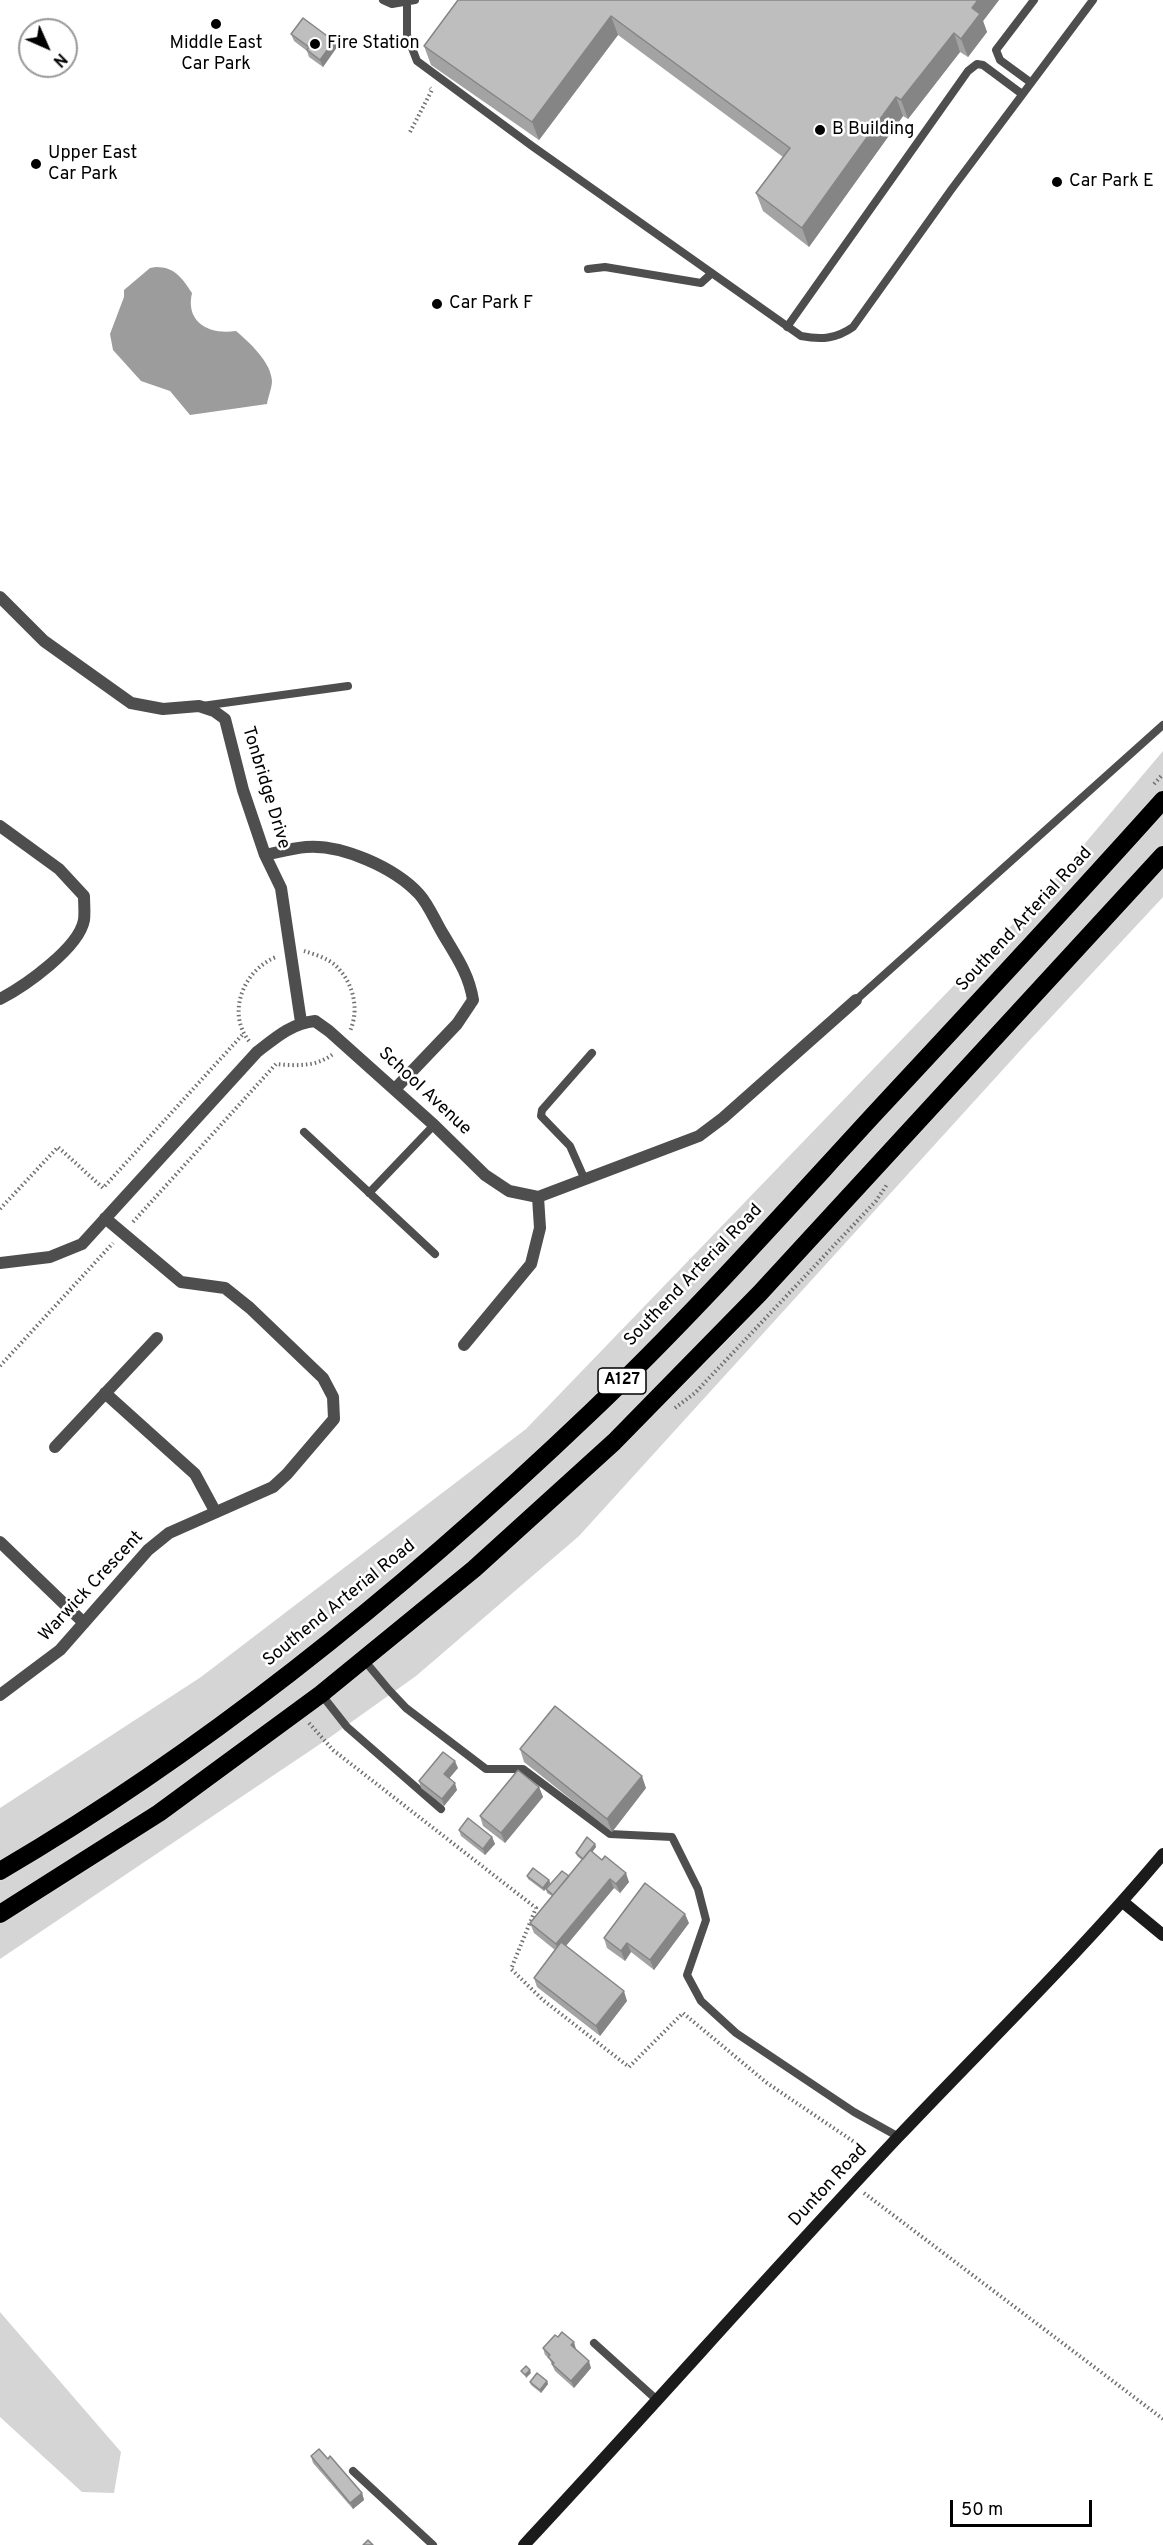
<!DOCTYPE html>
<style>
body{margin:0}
#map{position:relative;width:1163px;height:2545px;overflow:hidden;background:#fff;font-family:Overpass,sans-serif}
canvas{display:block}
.north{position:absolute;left:18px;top:18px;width:60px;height:60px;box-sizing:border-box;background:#fff;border:2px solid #999;border-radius:50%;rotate:135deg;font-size:16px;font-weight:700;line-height:24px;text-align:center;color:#000}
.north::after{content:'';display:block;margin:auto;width:21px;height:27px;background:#000;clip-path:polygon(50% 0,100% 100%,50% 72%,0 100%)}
.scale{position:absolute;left:950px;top:2500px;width:142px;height:27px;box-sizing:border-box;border:3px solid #000;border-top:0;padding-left:8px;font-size:18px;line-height:21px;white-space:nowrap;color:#000;-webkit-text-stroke:4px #fff;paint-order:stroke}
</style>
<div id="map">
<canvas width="1163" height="2545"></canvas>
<div class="north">N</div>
<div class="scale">50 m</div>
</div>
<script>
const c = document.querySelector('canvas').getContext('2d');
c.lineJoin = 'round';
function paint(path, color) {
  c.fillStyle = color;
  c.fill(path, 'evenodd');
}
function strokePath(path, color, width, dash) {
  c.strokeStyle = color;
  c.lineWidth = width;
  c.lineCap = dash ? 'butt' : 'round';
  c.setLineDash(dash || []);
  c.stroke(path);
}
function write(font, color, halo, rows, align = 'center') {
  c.font = font + ' Overpass,sans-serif';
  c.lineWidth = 5;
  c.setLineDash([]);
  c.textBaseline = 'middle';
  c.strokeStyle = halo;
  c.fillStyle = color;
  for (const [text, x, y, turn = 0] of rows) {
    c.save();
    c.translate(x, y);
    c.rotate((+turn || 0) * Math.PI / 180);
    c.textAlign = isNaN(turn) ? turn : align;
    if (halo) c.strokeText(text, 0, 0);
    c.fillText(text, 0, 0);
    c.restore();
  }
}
paint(new Path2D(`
 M1163 751V897L1028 1042 579 1536 416 1676 329 1738 0 1959V1808L201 1677 526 1429 1043 893Z
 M0 2312 121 2452 114 2493 82 2492 0 2417Z`), '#d5d5d5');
paint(new Path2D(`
 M156 267C175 267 182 278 192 293 185 323 210 335 236 331 250 343 271 362 272 381 272 388 268 397 267 404L190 415 170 391 141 381 113 350 110 334 124 297V290L150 268Z`), '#9c9c9c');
const highway = new Path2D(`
 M0 1871C215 1745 411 1584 591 1412 691 1317 783 1213 877 1111 973 1008 1069 905 1163 800
 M0 1914 159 1813 321 1694 474 1569 614 1442 760 1293 1163 855`);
strokePath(highway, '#dbdbdb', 20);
strokePath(new Path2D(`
 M410 132 432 90 430 88
 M1154 784 1163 774
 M304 951C314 954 327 958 335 965 353 982 360 1008 350 1031
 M249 1041C226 1012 244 970 276 957
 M0 1209 58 1147 103 1188 244 1033
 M133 1222 276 1064C296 1066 318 1067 334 1053
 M0 1366 113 1243
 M675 1408 695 1393 876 1201 888 1183
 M309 1723 333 1750 536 1908 511 1969 543 2000 629 2067 683 2013 767 2083 866 2150
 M864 2193 1163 2419`), '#707070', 4, [1.5, 3]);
strokePath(new Path2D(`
 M383 0 392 4 415 0
 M407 3V35L417 61 532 146 801 336C821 340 836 339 853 327L951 190 1093 0
 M1030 82 1000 60 996 50 1034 0
 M588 269 605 267 701 283 712 273
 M787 327 968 71 977 64 983 65 1022 94
 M202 706 348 686
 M856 1000 1163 725
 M304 1132 435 1254
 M585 1180 570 1146 541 1116 542 1110 592 1053
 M369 1193 434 1125
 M364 1660 389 1690 406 1708 486 1769H523L610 1834 672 1837 698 1889 706 1920 687 1975 701 2001 736 2033 854 2112 899 2137
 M321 1694 347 1727 441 1809
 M594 2343 657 2400
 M353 2471 433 2545`), '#4e4e4e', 8);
strokePath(new Path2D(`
 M0 597 44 641 131 703 163 709 199 706 214 711 225 719 243 790 265 855 281 888 301 1022
 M0 826 59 869 84 896C84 904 85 912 84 920 79 948 25 986 0 999
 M265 855C279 852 293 848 306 847 342 844 395 868 419 894 429 905 435 921 443 934 456 956 469 974 473 1000L457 1024 395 1089
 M0 1263 50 1257 82 1244 257 1052C275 1038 292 1023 315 1021L329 1031 434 1125 485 1175 509 1191 538 1197 699 1136 723 1118 856 1000
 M464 1345 531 1264 540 1228 538 1197
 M105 1393 195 1474 215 1511
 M55 1447 157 1338
 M0 1542 84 1623
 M0 1695 60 1650 148 1550 169 1533 273 1487 287 1474 334 1419 333 1397 323 1378 250 1308 225 1288 181 1282 105 1218`), '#4e4e4e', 12);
strokePath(new Path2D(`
 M1123 1902 1163 1935
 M524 2545C650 2410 772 2271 898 2137 987 2043 1080 1953 1163 1854`), '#1b1b1b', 12);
strokePath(highway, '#000', 18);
paint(new Path2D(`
 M458 0H999L983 21 987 32 968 57 960 52 908 119 903 116 809 247 763 211 756 193 783 157 618 35 539 140 431 65 424 46Z
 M291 34 337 47 323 67 309 57 307 51 294 41Z
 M520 1749 646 1788 612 1832 524 1762Z
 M458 1768 449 1778 457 1790 444 1806 421 1788 419 1781Z
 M539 1787 543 1797 505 1843 483 1826 480 1816Z
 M459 1830 492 1837 495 1844 485 1855 461 1836Z
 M595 1844 596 1847 592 1852 629 1882 620 1893 614 1888 566 1946 627 2001 600 2036 537 1987 534 1978 555 1950 534 1933 530 1923 552 1896 547 1893 546 1889 569 1876 582 1860 577 1856 576 1853Z
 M527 1876 549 1880 550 1883 544 1891 528 1879Z
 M689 1923 654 1970 631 1952 625 1961 607 1948 604 1938Z
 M558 2337 576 2349H575L591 2368 574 2388 555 2371 549 2358 545 2355 543 2348Z
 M547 2381 548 2384 541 2393 531 2385 530 2382Z
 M311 2456 328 2459 362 2493 364 2500 353 2509 313 2463Z`), '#a3a3a3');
paint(new Path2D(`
 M978 0H999L983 21 987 32 968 57 961 39 972 8Z
 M611 16 618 35 539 140 532 122Z
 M954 33 960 52 908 119 901 100Z
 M334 41 337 47 323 67 320 60Z
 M896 97 903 116 809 247 802 228Z
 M455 1761 458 1768 447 1781 444 1774Z
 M642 1776 646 1788 612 1832 607 1819Z
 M455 1783 457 1790 444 1806 442 1799Z
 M539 1787 543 1797 505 1843 501 1833Z
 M492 1837 495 1844 485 1855 483 1849Z
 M595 1844 596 1847 584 1863 583 1859Z
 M626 1873 629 1882 620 1893 616 1884Z
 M610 1879 614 1888 559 1954 556 1944Z
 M549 1880 550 1883 544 1891 543 1888Z
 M685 1914 689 1923 654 1970 650 1960Z
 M627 1943 631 1952 625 1961 621 1951Z
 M624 1991 627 2001 600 2036 596 2026Z
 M574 2342 576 2349 573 2352 571 2345Z
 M589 2361 591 2368 574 2388 571 2381Z
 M530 2370 531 2373 526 2378 525 2375Z
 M547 2381 548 2384 541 2393 540 2390Z
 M362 2493 364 2500 353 2509 350 2503Z`), '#858585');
const building = new Path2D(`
 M458 0H978L972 8 980 14 961 39 954 33 901 100 896 97 802 228 756 193 790 148 611 16 532 122 424 46Z
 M303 18 334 41 320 60 307 50 309 47 291 34Z
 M555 1706 642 1776 607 1819 520 1749Z
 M443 1752 455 1761 444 1774 455 1783 442 1799 419 1781Z
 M518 1770 539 1787 501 1833 480 1816Z
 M468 1818 492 1837 483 1849 459 1830Z
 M587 1837 595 1844 583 1859 576 1853Z
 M590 1850 602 1860 605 1856 626 1873 616 1884 610 1879 556 1944 530 1923Z
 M533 1868 549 1880 543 1888 527 1876Z
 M562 1871 569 1876 553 1895 546 1889Z
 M645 1883 685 1914 650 1960 627 1943 621 1951 604 1938Z
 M561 1942 624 1991 596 2026 534 1978Z
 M562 2332 574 2342 571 2345 589 2361 571 2381 552 2364 554 2363 548 2357 550 2355 543 2348 555 2335 558 2337Z
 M526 2366 530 2370 525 2375 521 2371Z
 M537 2373 547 2381 540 2390 530 2382Z
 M319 2449 328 2459 330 2456 362 2493 350 2503 311 2456Z
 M368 2540 373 2545H363Z`);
paint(building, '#bebebe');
strokePath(building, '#858585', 1.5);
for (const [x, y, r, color] of [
 [216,24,6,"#000"],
 [315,44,6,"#000"],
 [820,130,6,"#000"],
 [36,164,6,"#000"],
 [1057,182,6,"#000"],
 [437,304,6,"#000"]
]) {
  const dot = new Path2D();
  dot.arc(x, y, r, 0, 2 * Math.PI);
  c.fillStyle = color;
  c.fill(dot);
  strokePath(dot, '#fff', 2);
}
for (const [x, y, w] of [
 [622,1381,48]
]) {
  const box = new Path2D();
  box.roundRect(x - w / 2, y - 13, w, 26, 4.5);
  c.fillStyle = '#fff';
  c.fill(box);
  strokePath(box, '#000', 1.5);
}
write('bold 16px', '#000', null, [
 ["A127",622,1381]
]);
write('18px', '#000', '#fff', [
 ["Middle East",216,44,"center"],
 ["Car Park",216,65,"center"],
 ["Fire Station",327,44],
 ["B Building",832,130],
 ["Upper East",48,154],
 ["Car Park",48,175],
 ["Car Park E",1069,182],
 ["Car Park F",449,304]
], 'left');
write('18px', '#000', '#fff', [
 ["Tonbridge Drive",265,788,73],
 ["Southend Arterial Road",1025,920,-47],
 ["School Avenue",424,1092,43],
 ["Southend Arterial Road",694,1276,-46],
 ["Warwick Crescent",92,1587,-47],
 ["Southend Arterial Road",340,1604,-39],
 ["Dunton Road",829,2186,-47]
]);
</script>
